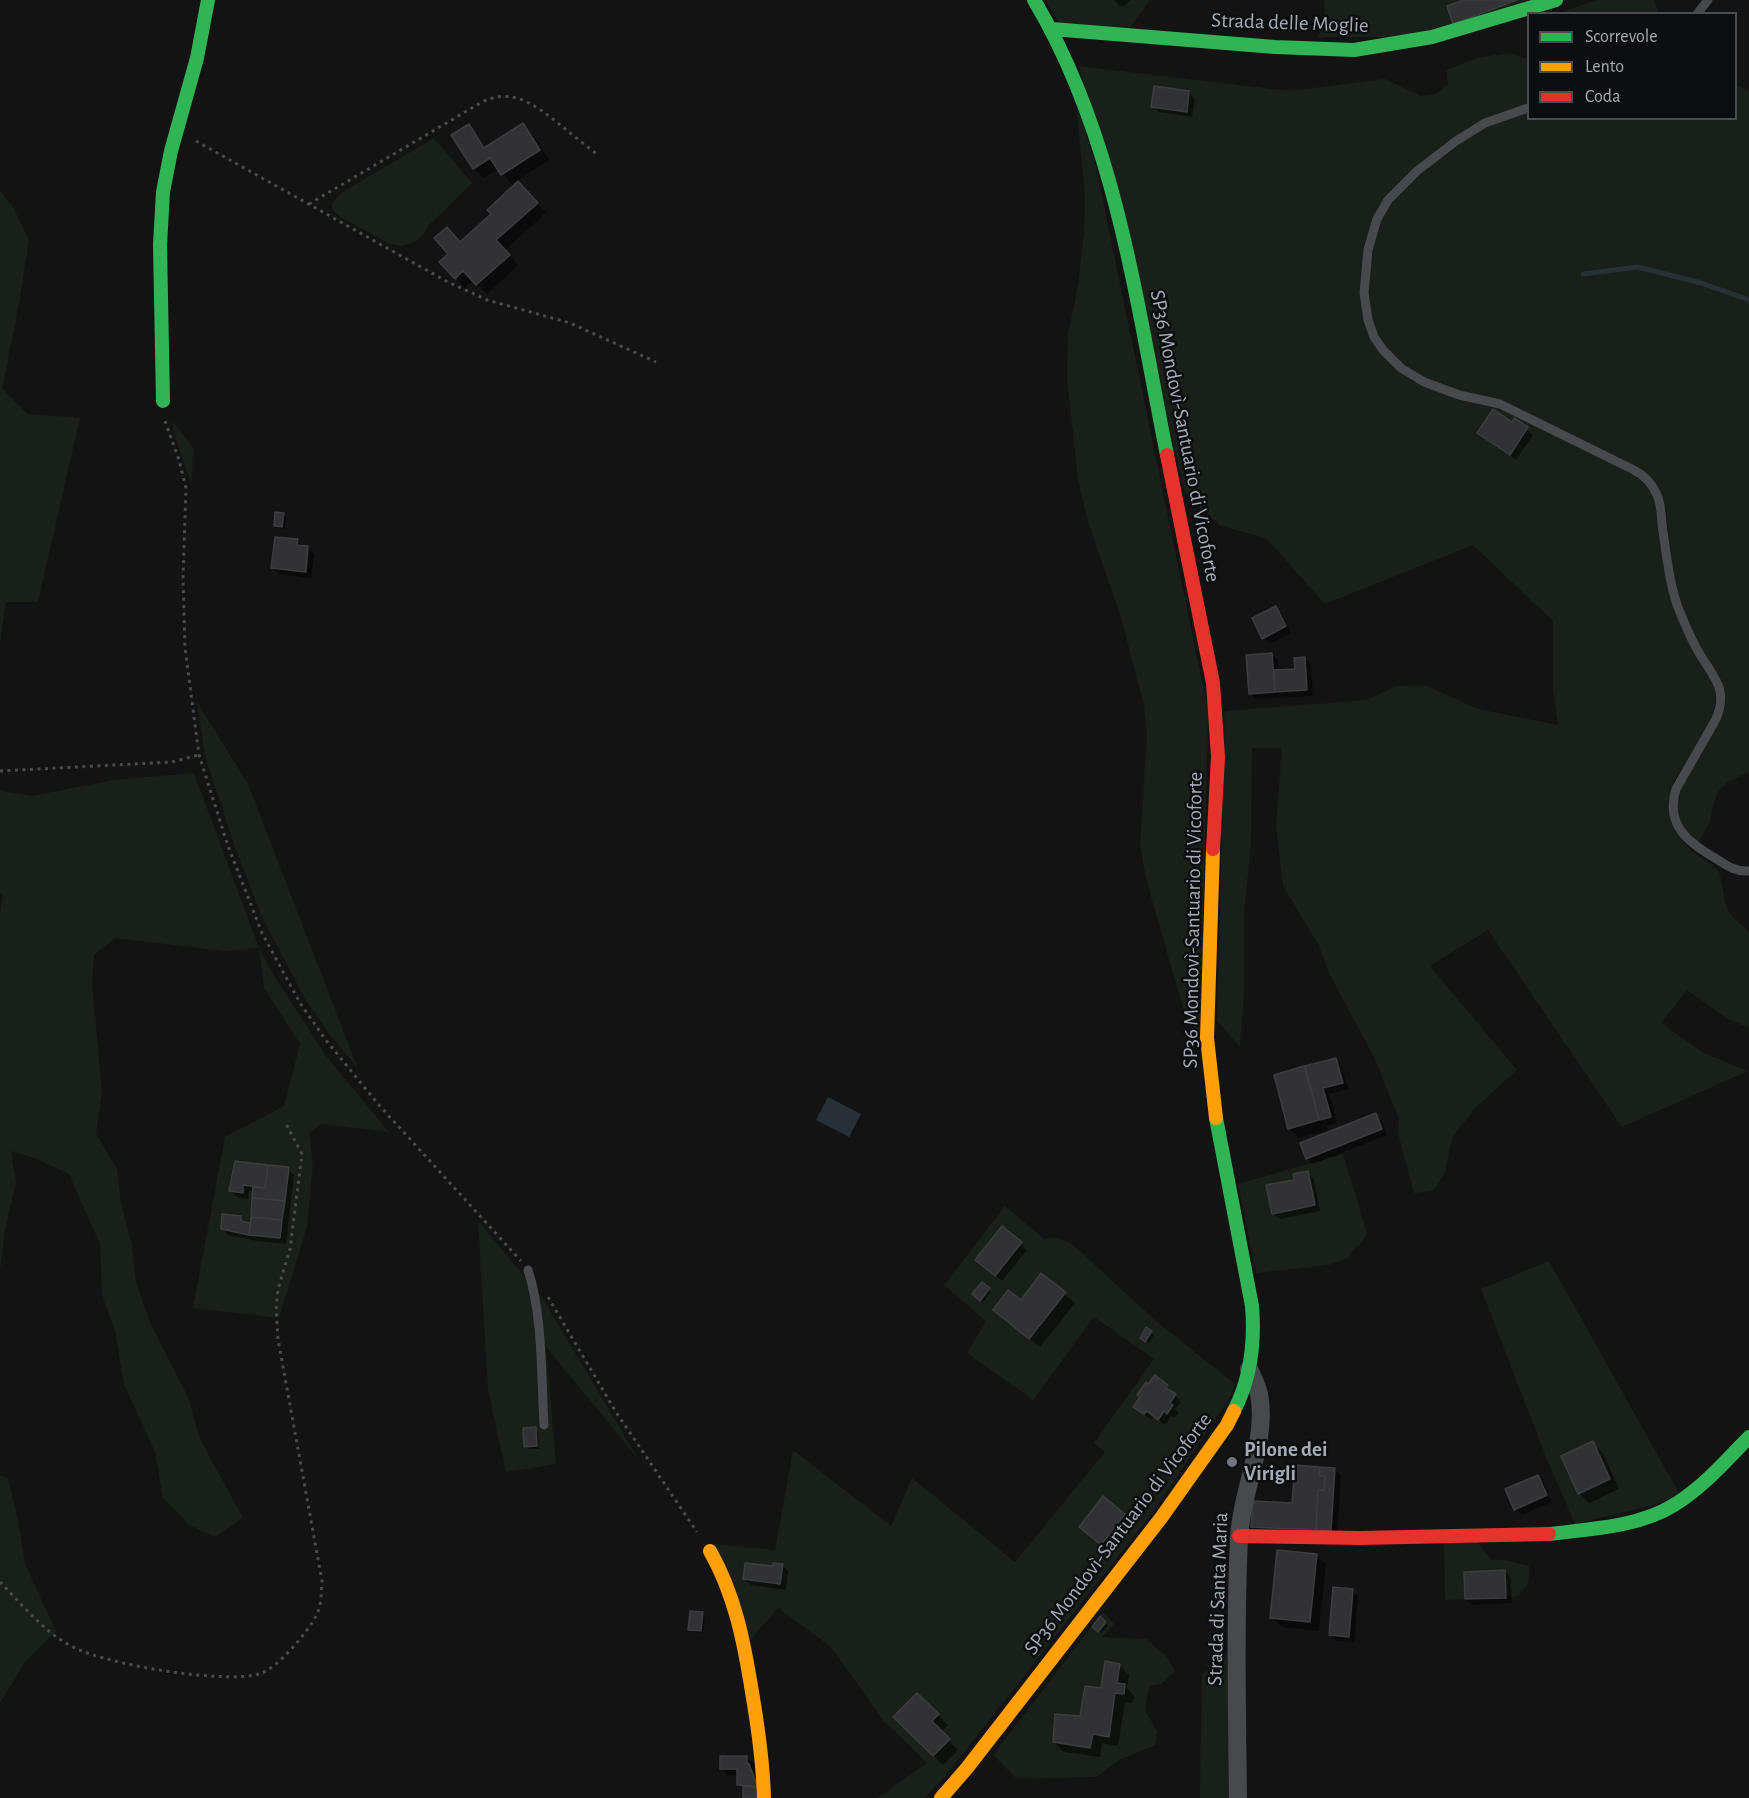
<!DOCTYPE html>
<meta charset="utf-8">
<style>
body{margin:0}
#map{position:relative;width:1749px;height:1798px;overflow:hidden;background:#131313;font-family:"Alegreya Sans",sans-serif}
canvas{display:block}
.legend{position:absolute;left:1527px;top:12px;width:210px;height:108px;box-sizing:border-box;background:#0d0e0f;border:2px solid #494d51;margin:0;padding:8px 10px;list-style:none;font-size:18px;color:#a3abb5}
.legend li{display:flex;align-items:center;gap:12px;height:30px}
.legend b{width:30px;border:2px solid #494d51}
</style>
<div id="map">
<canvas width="1749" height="1798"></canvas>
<ul class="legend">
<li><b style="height:8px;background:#30b455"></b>Scorrevole</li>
<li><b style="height:8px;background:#ff9f0a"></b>Lento</li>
<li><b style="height:8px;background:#e5322d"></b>Coda</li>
</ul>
</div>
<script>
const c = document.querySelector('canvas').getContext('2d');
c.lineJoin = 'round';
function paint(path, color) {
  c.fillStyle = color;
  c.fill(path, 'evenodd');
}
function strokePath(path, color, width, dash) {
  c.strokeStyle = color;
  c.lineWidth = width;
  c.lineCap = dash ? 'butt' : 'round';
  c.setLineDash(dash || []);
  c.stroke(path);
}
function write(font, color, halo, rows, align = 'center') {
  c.font = font + ' "Alegreya Sans",sans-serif';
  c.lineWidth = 5;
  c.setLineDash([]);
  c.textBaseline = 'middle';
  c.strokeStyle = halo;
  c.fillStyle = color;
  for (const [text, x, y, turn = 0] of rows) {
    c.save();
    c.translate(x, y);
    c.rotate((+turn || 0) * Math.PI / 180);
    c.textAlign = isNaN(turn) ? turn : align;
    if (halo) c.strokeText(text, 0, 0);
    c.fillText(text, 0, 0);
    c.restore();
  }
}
paint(new Path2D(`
 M1045 0H1150L1129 29 1060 24Z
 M1324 0H1539L1403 37H1318L1325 23Z
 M1596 0H1654L1659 13H1566L1565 11Z
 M1509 53 1528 59V106L1491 118 1382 205 1361 301 1363 316 1369 334 1396 369 1411 380 1460 400 1501 409 1632 474C1643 481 1650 489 1655 501L1665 571 1717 693 1712 717 1675 780C1663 810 1671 834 1696 854 1702 859 1714 864 1718 871 1725 884 1722 904 1731 915 1736 921 1744 926 1749 931V1028L1728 1019 1687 990 1661 1023 1704 1053 1748 1071 1622 1127 1488 930 1430 966 1517 1070 1475 1108 1452 1138 1445 1173 1433 1191 1414 1193 1398 1133 1399 1119 1375 1059 1330 975 1318 944 1283 886 1276 826 1282 748H1252L1251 845 1244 912V994L1240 1047 1217 1021 1225 711 1367 700 1396 686 1425 685 1478 709 1558 725 1553 691V621L1473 545 1325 604 1266 538 1221 526 1186 494 1079 66 1290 91 1385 79 1420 96 1436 94 1448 84 1446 70 1477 58Z
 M1736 85 1749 91V772L1727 782 1719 790 1713 806 1710 821 1698 843C1689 834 1679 825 1677 812 1673 789 1713 723 1725 699 1724 675 1713 669 1702 650 1690 629 1682 608 1676 585 1668 558 1671 508 1657 485 1652 477 1645 472 1637 466L1504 401 1456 391 1434 383 1401 364 1381 343 1369 315 1367 269 1382 211 1416 174 1485 126 1528 111V118H1736Z
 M1076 104 1095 162 1208 711 1200 1046 1182 1005 1146 879 1140 845 1147 735 1144 705 1120 614 1088 522 1078 480 1067 378 1068 334 1078 286 1084 232 1085 195Z
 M434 138 472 183 428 226 423 235 415 242 401 246 390 244 336 214 332 209V203L341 193Z
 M0 190 14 209 29 240 19 304 2 389 28 414 80 418 38 602H6L0 644Z
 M172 421 194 449 191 483 174 434Z
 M197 702 248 784 358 1069 331 1036 305 999 261 915 234 844 205 756Z
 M194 773 259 948 273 974 326 1056 389 1132 321 1124 309 1133 313 1164 307 1227 279 1318 193 1308 225 1137 284 1106 300 1044 264 988 259 948 224 951 115 938 94 955 92 984 102 1092 96 1134 117 1169 121 1203 132 1246 136 1282 150 1323 188 1397 200 1439 243 1518 215 1537 189 1525 163 1498 155 1452 124 1384 115 1331 102 1295 100 1244 69 1174 34 1158 11 1151 16 1183 5 1229 0 1271V914L3 895 0 892V791L32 796 113 780Z
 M1343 1154 1367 1233C1362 1247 1353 1246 1348 1258L1329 1265 1256 1273 1238 1184Z
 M1005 1206 1044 1239C1055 1236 1062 1239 1072 1244L1156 1321 1235 1384 1231 1396 1153 1512 943 1779 924 1798H877L927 1763 883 1720 831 1647 778 1608 750 1640 713 1544 775 1550 793 1450 891 1526 912 1478 1015 1562 1105 1452 1094 1443 1154 1359 1094 1317 1033 1400 967 1353 986 1321 944 1285Z
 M478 1221 541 1296 639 1460 546 1347 556 1464 506 1472 488 1390Z
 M1549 1261 1679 1493 1661 1503 1575 1524 1546 1457 1481 1289Z
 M0 1475 8 1478 18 1520 25 1564 56 1631 25 1662 0 1703Z
 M1477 1542 1492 1560H1505L1529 1566C1530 1581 1528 1591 1514 1597L1445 1600 1444 1543Z
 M1103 1612 1114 1624 1102 1637 1146 1639 1168 1658 1175 1671 1161 1684 1149 1686 1145 1710 1157 1731 1155 1745 1119 1760 1097 1777 1017 1779 993 1755Z
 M1227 1654 1230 1798H1200L1202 1674Z`), '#192019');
paint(new Path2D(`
 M828 1097 861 1114 849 1137 816 1120Z`), '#263035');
paint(new Path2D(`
 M1114 0H1131L1124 6 1123 5 1121 7Z
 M1189 92 1195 99 1192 117 1159 112 1152 106Z
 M523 125 533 135 549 160 512 184 498 169 483 178 474 168 468 126 478 136 486 149Z
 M528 193 546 213 505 250 518 265 487 294 474 280 465 288 456 278 461 243Z
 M1515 420 1533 435 1516 460 1479 433 1512 424Z
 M283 514 286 517 285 529 278 528 275 526Z
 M297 541 314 554 311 578 279 574 273 568Z
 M1275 608 1282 614 1291 633 1270 644 1264 638Z
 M1272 655 1278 661 1279 672 1297 670 1305 658 1311 665 1313 696 1256 699 1250 693Z
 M1335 1059 1342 1066 1348 1089 1329 1094 1337 1123 1327 1126 1328 1130 1299 1138 1289 1128 1304 1068 1308 1072Z
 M1376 1115 1382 1121 1387 1135 1313 1164 1307 1158Z
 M236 1163 288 1169 294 1175 286 1244 257 1241 228 1235 222 1228 240 1218 246 1224 252 1225 255 1191H249L248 1199 237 1197 231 1191Z
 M1307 1173 1314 1179 1320 1211 1280 1219 1273 1213 1296 1181Z
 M1002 1228 1027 1250 1002 1281 983 1266Z
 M1042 1275 1075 1303 1040 1347 995 1310 1021 1302Z
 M989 1290 991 1292 983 1302 974 1294Z
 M1151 1332 1154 1335 1149 1343 1142 1338Z
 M1167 1386 1181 1402 1175 1409 1179 1413 1174 1418 1171 1416 1165 1425 1154 1416 1151 1420 1135 1406Z
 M535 1429 538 1432 539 1449H528L525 1446Z
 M1593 1443 1603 1453 1619 1489 1589 1503 1579 1493Z
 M1334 1469 1341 1475 1337 1537 1294 1505Z
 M1538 1477 1544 1483 1552 1502 1522 1515 1516 1509Z
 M1103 1498 1130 1521 1125 1527 1128 1530 1119 1542 1116 1540 1108 1550 1087 1533Z
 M1317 1555 1326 1565 1319 1631 1282 1627 1272 1617Z
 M782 1565 788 1571 786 1590 751 1585 744 1579Z
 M1505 1571 1511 1578 1512 1603 1472 1605 1466 1599Z
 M1352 1590 1358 1597 1354 1642 1337 1641 1331 1635Z
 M702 1614 705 1616 703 1633 692 1632 689 1629Z
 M1100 1618 1108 1626 1101 1633 1094 1626Z
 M1119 1665 1129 1675 1127 1688 1134 1696 1133 1703 1125 1702 1118 1746 1102 1743 1100 1757 1064 1752 1054 1742 1081 1718Z
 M917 1695 948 1725 941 1732 958 1750 943 1765 895 1717Z
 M746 1757 763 1771 744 1798V1790L738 1784V1775H727L721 1768Z`), '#0007');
strokePath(new Path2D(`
 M1583 274 1638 267 1701 283 1749 300`), '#263035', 5);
const building = new Path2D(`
 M1464 0H1517L1453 24 1447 6Z
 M1154 86 1189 91 1187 112 1151 107Z
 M523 123 540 150 501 175 490 158 473 169 451 135 469 124 484 148Z
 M518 181 538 203 496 240 510 255 476 285 463 271 455 279 439 262 448 254 434 238 447 227 460 242 491 214 487 210Z
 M1493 409 1512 422 1514 418 1528 427 1510 455 1477 433Z
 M275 512 284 513 282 527 274 526Z
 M275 537 298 539 297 545 308 546 306 572 271 568Z
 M1276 606 1286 626 1262 639 1252 618Z
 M1272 653 1275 692 1249 694 1246 655Z
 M1305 657 1307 690 1275 692 1274 670 1295 669 1294 658Z
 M1336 1058 1343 1083 1323 1088 1331 1117 1319 1120 1305 1066Z
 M1304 1066 1319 1120 1288 1129 1274 1075Z
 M1376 1113 1382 1129 1306 1159 1300 1143Z
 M235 1161 268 1165 265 1188 243 1185V1193L229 1191Z
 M268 1165 289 1167 285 1201 252 1198 253 1186 265 1188Z
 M1308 1171 1315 1205 1272 1214 1266 1185 1294 1180 1293 1174Z
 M252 1198 285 1201 282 1220 251 1217Z
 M222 1214 241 1216V1221L250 1223 249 1235 221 1229Z
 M251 1217 282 1220 280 1238 249 1235Z
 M1002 1226 1022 1242 995 1276 975 1260Z
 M1041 1273 1066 1292 1029 1339 993 1310 1008 1290 1021 1300Z
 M982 1282 990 1288 980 1301 972 1294Z
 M1146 1327 1152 1331 1145 1342 1140 1338Z
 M1155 1375 1168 1385 1166 1388 1176 1394 1170 1403 1173 1405 1167 1414 1164 1411 1158 1420 1147 1411 1144 1414 1133 1407 1140 1397 1137 1395 1146 1382 1148 1384Z
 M536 1427 537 1446 524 1447 523 1428Z
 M1593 1441 1610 1479 1578 1494 1561 1456Z
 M1295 1465 1320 1467 1319 1476H1325L1324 1490H1318L1316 1530 1251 1527 1253 1501 1292 1503Z
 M1320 1467 1335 1468 1331 1531 1316 1530 1318 1490H1324L1325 1476H1319Z
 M1538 1475 1547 1495 1514 1510 1505 1489Z
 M1103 1496 1125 1514 1120 1521 1123 1523 1112 1537 1109 1535 1101 1545 1079 1527Z
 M1277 1550 1317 1554 1310 1622 1270 1618Z
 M745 1563 773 1566V1563L783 1564 780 1584 743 1579Z
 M1505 1570 1506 1598 1465 1599 1464 1572Z
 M1333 1587 1353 1589 1349 1637 1329 1635Z
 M690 1611 703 1612 701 1631 688 1630Z
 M1100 1616 1106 1622 1098 1632 1092 1627Z
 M1105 1661 1120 1664 1117 1683 1125 1684 1124 1694 1115 1693 1109 1737 1093 1734 1090 1748 1053 1742 1055 1714 1080 1716 1085 1686 1101 1688Z
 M917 1693 939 1714 932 1721 950 1739 933 1756 893 1717Z
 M720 1756H747V1763L749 1764 758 1787 737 1785V1769H720Z
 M743 1786 758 1787V1798H743Z`);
paint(building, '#323234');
strokePath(building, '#3b3d3f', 1.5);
strokePath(new Path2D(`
 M196 141 446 281 487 300 570 323 656 362
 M309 204 482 102C512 87 535 105 558 123 571 134 585 145 598 155
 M165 421 179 460 186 488 183 578 185 648 199 755 228 846 262 933 300 1003 325 1039 378 1104 521 1261
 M0 771 172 762 198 755
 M548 1297 616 1412 697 1532
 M0 1582C23 1605 45 1634 75 1648 110 1665 222 1684 259 1674 277 1669 307 1633 316 1616 322 1605 321 1593 322 1581L278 1339 276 1309 278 1289 290 1249 302 1154 285 1122`), '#494a4e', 3, [3, 4.5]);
strokePath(new Path2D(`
 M1697 14 1708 0
 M1528 108 1485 123 1456 141 1417 171 1388 200 1377 219 1368 250 1364 293 1368 320 1374 337 1383 350 1401 368 1424 382 1459 395 1500 404 1632 469C1644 475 1652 483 1657 495 1662 506 1661 519 1663 531 1667 559 1670 589 1681 615 1687 629 1693 644 1701 656 1715 679 1728 690 1716 719L1676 789C1665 824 1687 842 1715 858 1726 865 1735 872 1749 871
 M528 1270C543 1316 541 1376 544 1425`), '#47494c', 9);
strokePath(new Path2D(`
 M1238 1798C1237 1711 1235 1625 1239 1538 1241 1491 1268 1441 1259 1394 1257 1386 1253 1377 1249 1369`), '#47494c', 18);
strokePath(new Path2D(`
 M1034 0C1116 137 1136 301 1167 455
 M1052 29 1275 47 1354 50 1432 37 1556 0
 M163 401 160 245 163 192 171 151 197 58 208 0
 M1216 1118 1252 1306C1255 1342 1251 1378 1234 1411
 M1549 1534C1590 1529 1639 1527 1674 1505 1703 1487 1726 1461 1749 1437`), '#30b455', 14);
strokePath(new Path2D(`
 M1213 849 1207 1038 1216 1118
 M710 1551C735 1595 744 1642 752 1692 758 1727 763 1762 764 1798
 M941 1798 967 1768 1161 1518 1227 1425 1234 1411`), '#ff9f0a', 14);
strokePath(new Path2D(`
 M1167 455 1213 683 1218 757 1213 849
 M1239 1536 1360 1538 1549 1534`), '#e5322d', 14);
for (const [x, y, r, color] of [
 [1232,1462,6,"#71767c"]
]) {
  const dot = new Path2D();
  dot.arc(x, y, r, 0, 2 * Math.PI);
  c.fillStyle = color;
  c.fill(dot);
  strokePath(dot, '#0d0e0f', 2);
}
write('21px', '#a3abb5', '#0d0e0f', [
 ["Strada delle Moglie",1290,23,2],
 ["SP36 Mondovì-Santuario di Vicoforte",1185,436,79],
 ["SP36 Mondovì-Santuario di Vicoforte",1193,920,-89],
 ["SP36 Mondovì-Santuario di Vicoforte",1118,1534,-53],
 ["Strada di Santa Maria",1218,1599,-88]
]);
write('bold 21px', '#a3abb5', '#0d0e0f', [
 ["Pilone dei",1244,1450],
 ["Virigli",1244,1474]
], 'left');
</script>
